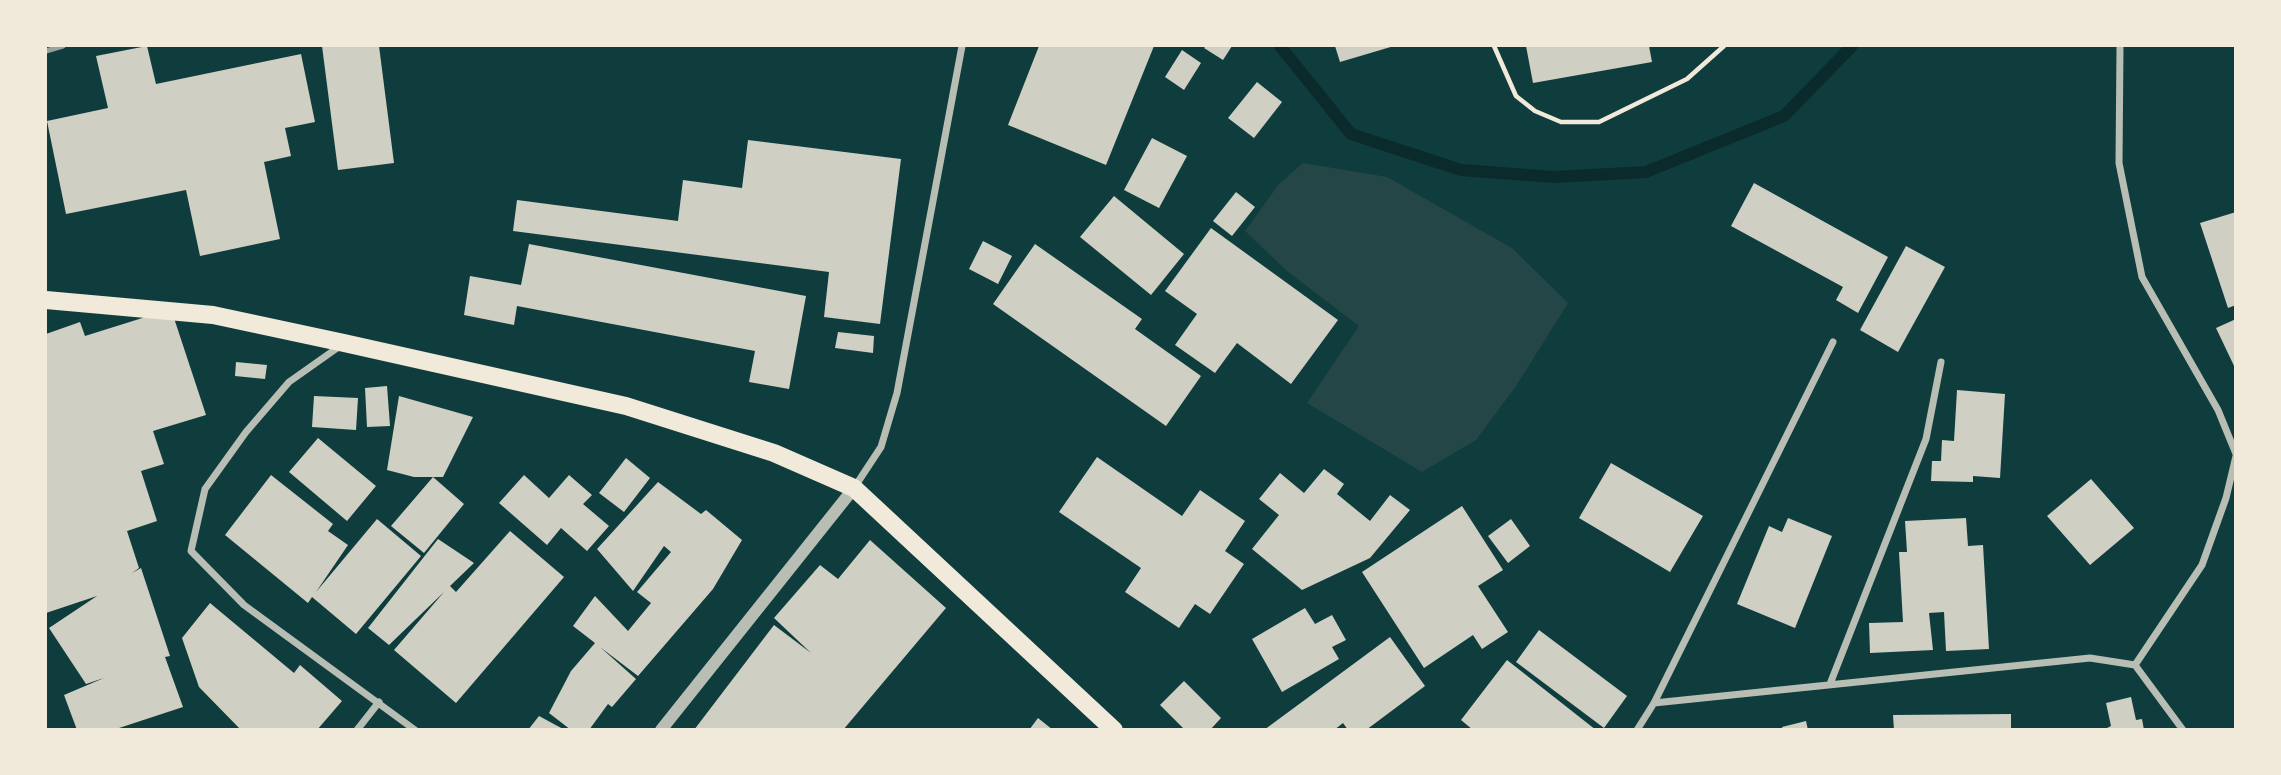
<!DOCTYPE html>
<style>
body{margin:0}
#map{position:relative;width:2281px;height:775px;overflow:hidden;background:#0f3d3e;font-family:"Fira Sans Condensed",sans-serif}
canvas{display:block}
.frame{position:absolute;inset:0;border:47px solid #f1e9da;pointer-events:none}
</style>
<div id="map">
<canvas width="2281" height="775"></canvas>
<div class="frame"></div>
</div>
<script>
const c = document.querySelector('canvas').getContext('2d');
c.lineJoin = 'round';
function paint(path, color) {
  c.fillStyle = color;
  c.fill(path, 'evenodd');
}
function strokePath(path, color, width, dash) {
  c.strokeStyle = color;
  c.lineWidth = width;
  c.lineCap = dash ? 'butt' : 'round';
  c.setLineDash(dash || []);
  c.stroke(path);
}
paint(new Path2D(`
 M1303 163 1387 177 1512 248 1568 303 1516 386 1476 440 1422 472 1307 403 1359 326 1287 271 1245 231 1279 184Z`), '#244646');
strokePath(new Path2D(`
 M1280 46 1351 134 1461 170 1554 177 1646 172 1784 116 1852 46`), '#0a2a2b', 12);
paint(new Path2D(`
 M147 46 156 84 301 54 315 122 285 128 291 156 264 162 280 239 200 256 186 190 66 214 47 121 108 108 96 56Z
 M322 46H379L394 163 338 170Z
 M1039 46H1154L1106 165 1008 125Z
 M1206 46H1232L1223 60 1204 48Z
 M1335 46H1394L1340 62Z
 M1526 46H1649L1652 62 1533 83Z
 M1182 50 1201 63 1184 90 1165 77Z
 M1257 82 1282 102 1254 138 1228 118Z
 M1152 138 1187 156 1159 208 1124 190Z
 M748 140 901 159 880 324 824 317 829 272 513 231 517 200 678 221 683 180 742 188Z
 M1754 183 1888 257 1858 313 1836 300 1843 287 1731 226Z
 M1236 192 1255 207 1232 236 1213 221Z
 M1114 196 1184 254 1151 295 1080 237Z
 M2236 212V305L2228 308 2200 223Z
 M1211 228 1338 320 1291 384 1237 343 1215 373 1175 345 1197 314 1165 291Z
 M983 241 1012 256 998 284 969 269Z
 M529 244 806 296 789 389 749 382 755 351 517 306 514 325 464 315 470 276 521 285Z
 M1035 244 1142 319 1135 329 1201 376 1166 426 993 304Z
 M1906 246 1945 267 1898 352 1860 330Z
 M171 309 206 415 153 431 164 464 141 471 157 521 127 531 139 568 132 573 141 568 170 656 165 657 183 707 113 730H77L64 695 104 678 86 684 49 628 97 596 46 613V334L80 322 85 336Z
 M2236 319V370L2216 328Z
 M838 332 874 336 873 353 835 348Z
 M236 362 267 365 265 379 235 376Z
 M387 386 390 426 367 427 365 388Z
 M1957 390 2005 394 2000 478 1973 476V482L1931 481 1932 461H1941L1942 440 1954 441Z
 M314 396 358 398 356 430 312 427Z
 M399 396 473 417 443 477H414L387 470Z
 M318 438 376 486 347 521 289 472Z
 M1097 457 1182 516 1200 490 1245 521 1225 551 1244 564 1210 614 1195 604 1179 628 1125 592 1141 568 1059 512Z
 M626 458 650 478 624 512 599 493Z
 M1611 463 1703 516 1670 572 1579 518Z
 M1324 469 1344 484 1337 494 1370 521 1390 495 1410 510 1370 558 1302 590 1252 549 1279 515 1259 499 1280 473 1304 493Z
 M271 475 333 524 328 531 348 545 316 592 377 519 421 556 356 634 312 597 308 603 225 535Z
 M524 475 549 498 569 475 592 495 583 504 609 526 587 551 561 528 547 545 499 503Z
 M433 477 464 504 424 553 391 526Z
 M2091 479 2134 528 2090 565 2047 516Z
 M658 482 701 514 706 510 742 540 713 589 638 676 600 647 636 679 612 707 608 704 589 730H571L549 713 571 671 595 643 573 626 595 596 628 631 651 603 637 592 671 552 664 546 633 591 597 549Z
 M1462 506 1503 570 1478 586 1508 632 1482 649 1473 635 1424 668 1362 572Z
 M1788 518 1832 536 1795 628 1737 604 1769 526 1782 532Z
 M1966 518 1968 546 1983 545 1989 649 1946 651 1944 612 1929 613 1933 650 1870 653 1869 623 1903 622 1899 552H1907L1905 521Z
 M1511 519 1530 546 1508 563 1488 536Z
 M510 531 564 577 456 703 394 650 444 592 389 645 368 628 438 539 474 563 450 586 456 592Z
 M870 540 946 608 843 730H694L774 625 811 653 774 618 820 565 838 579Z
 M210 603 294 673 300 665 342 701 317 730H241L199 687 182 638Z
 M1305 608 1315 624 1332 615 1346 640 1332 647 1339 659 1282 692 1252 639Z
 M1539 630 1627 696 1604 728 1516 662Z
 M1390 637 1425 686 1366 730H1348L1343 723 1334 730H1264Z
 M1507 660 1596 730H1473L1461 720Z
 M1184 681 1221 718 1210 730H1185L1160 705Z
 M2131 697 2136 720 2142 719 2144 730H2103L2111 726 2106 703Z
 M2011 714V730H1894L1893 715Z
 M539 716 565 730H528Z
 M1038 718 1053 730H1029Z
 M1806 721 1808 730H1783L1782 727Z`), '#cfcfc3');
strokePath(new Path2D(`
 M1494 46 1516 96 1535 111 1561 122H1599L1687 79 1724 46`), '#f1e9da', 4.5);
strokePath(new Path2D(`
 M2120 47 2119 163 2142 277 2218 410 2236 454
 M340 346 289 382 246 432 205 489 191 551 244 605 415 730
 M854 488 881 447 897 393 962 46
 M2135 665 2202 565 2226 498 2236 456
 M1830 684 1926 439 1941 362
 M1654 703 2090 658 2135 665 2183 730
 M357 730 379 702
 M1637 730 1654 703 1833 342`), '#b8beb3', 7);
strokePath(new Path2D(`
 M661 730 854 488`), '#b8beb3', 12);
strokePath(new Path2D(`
 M46 300 213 315 344 343 626 406 774 453 854 488 1114 730`), '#f1e9da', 18);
strokePath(new Path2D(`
 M46 51 63 46`), '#97a49c', 5);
</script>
